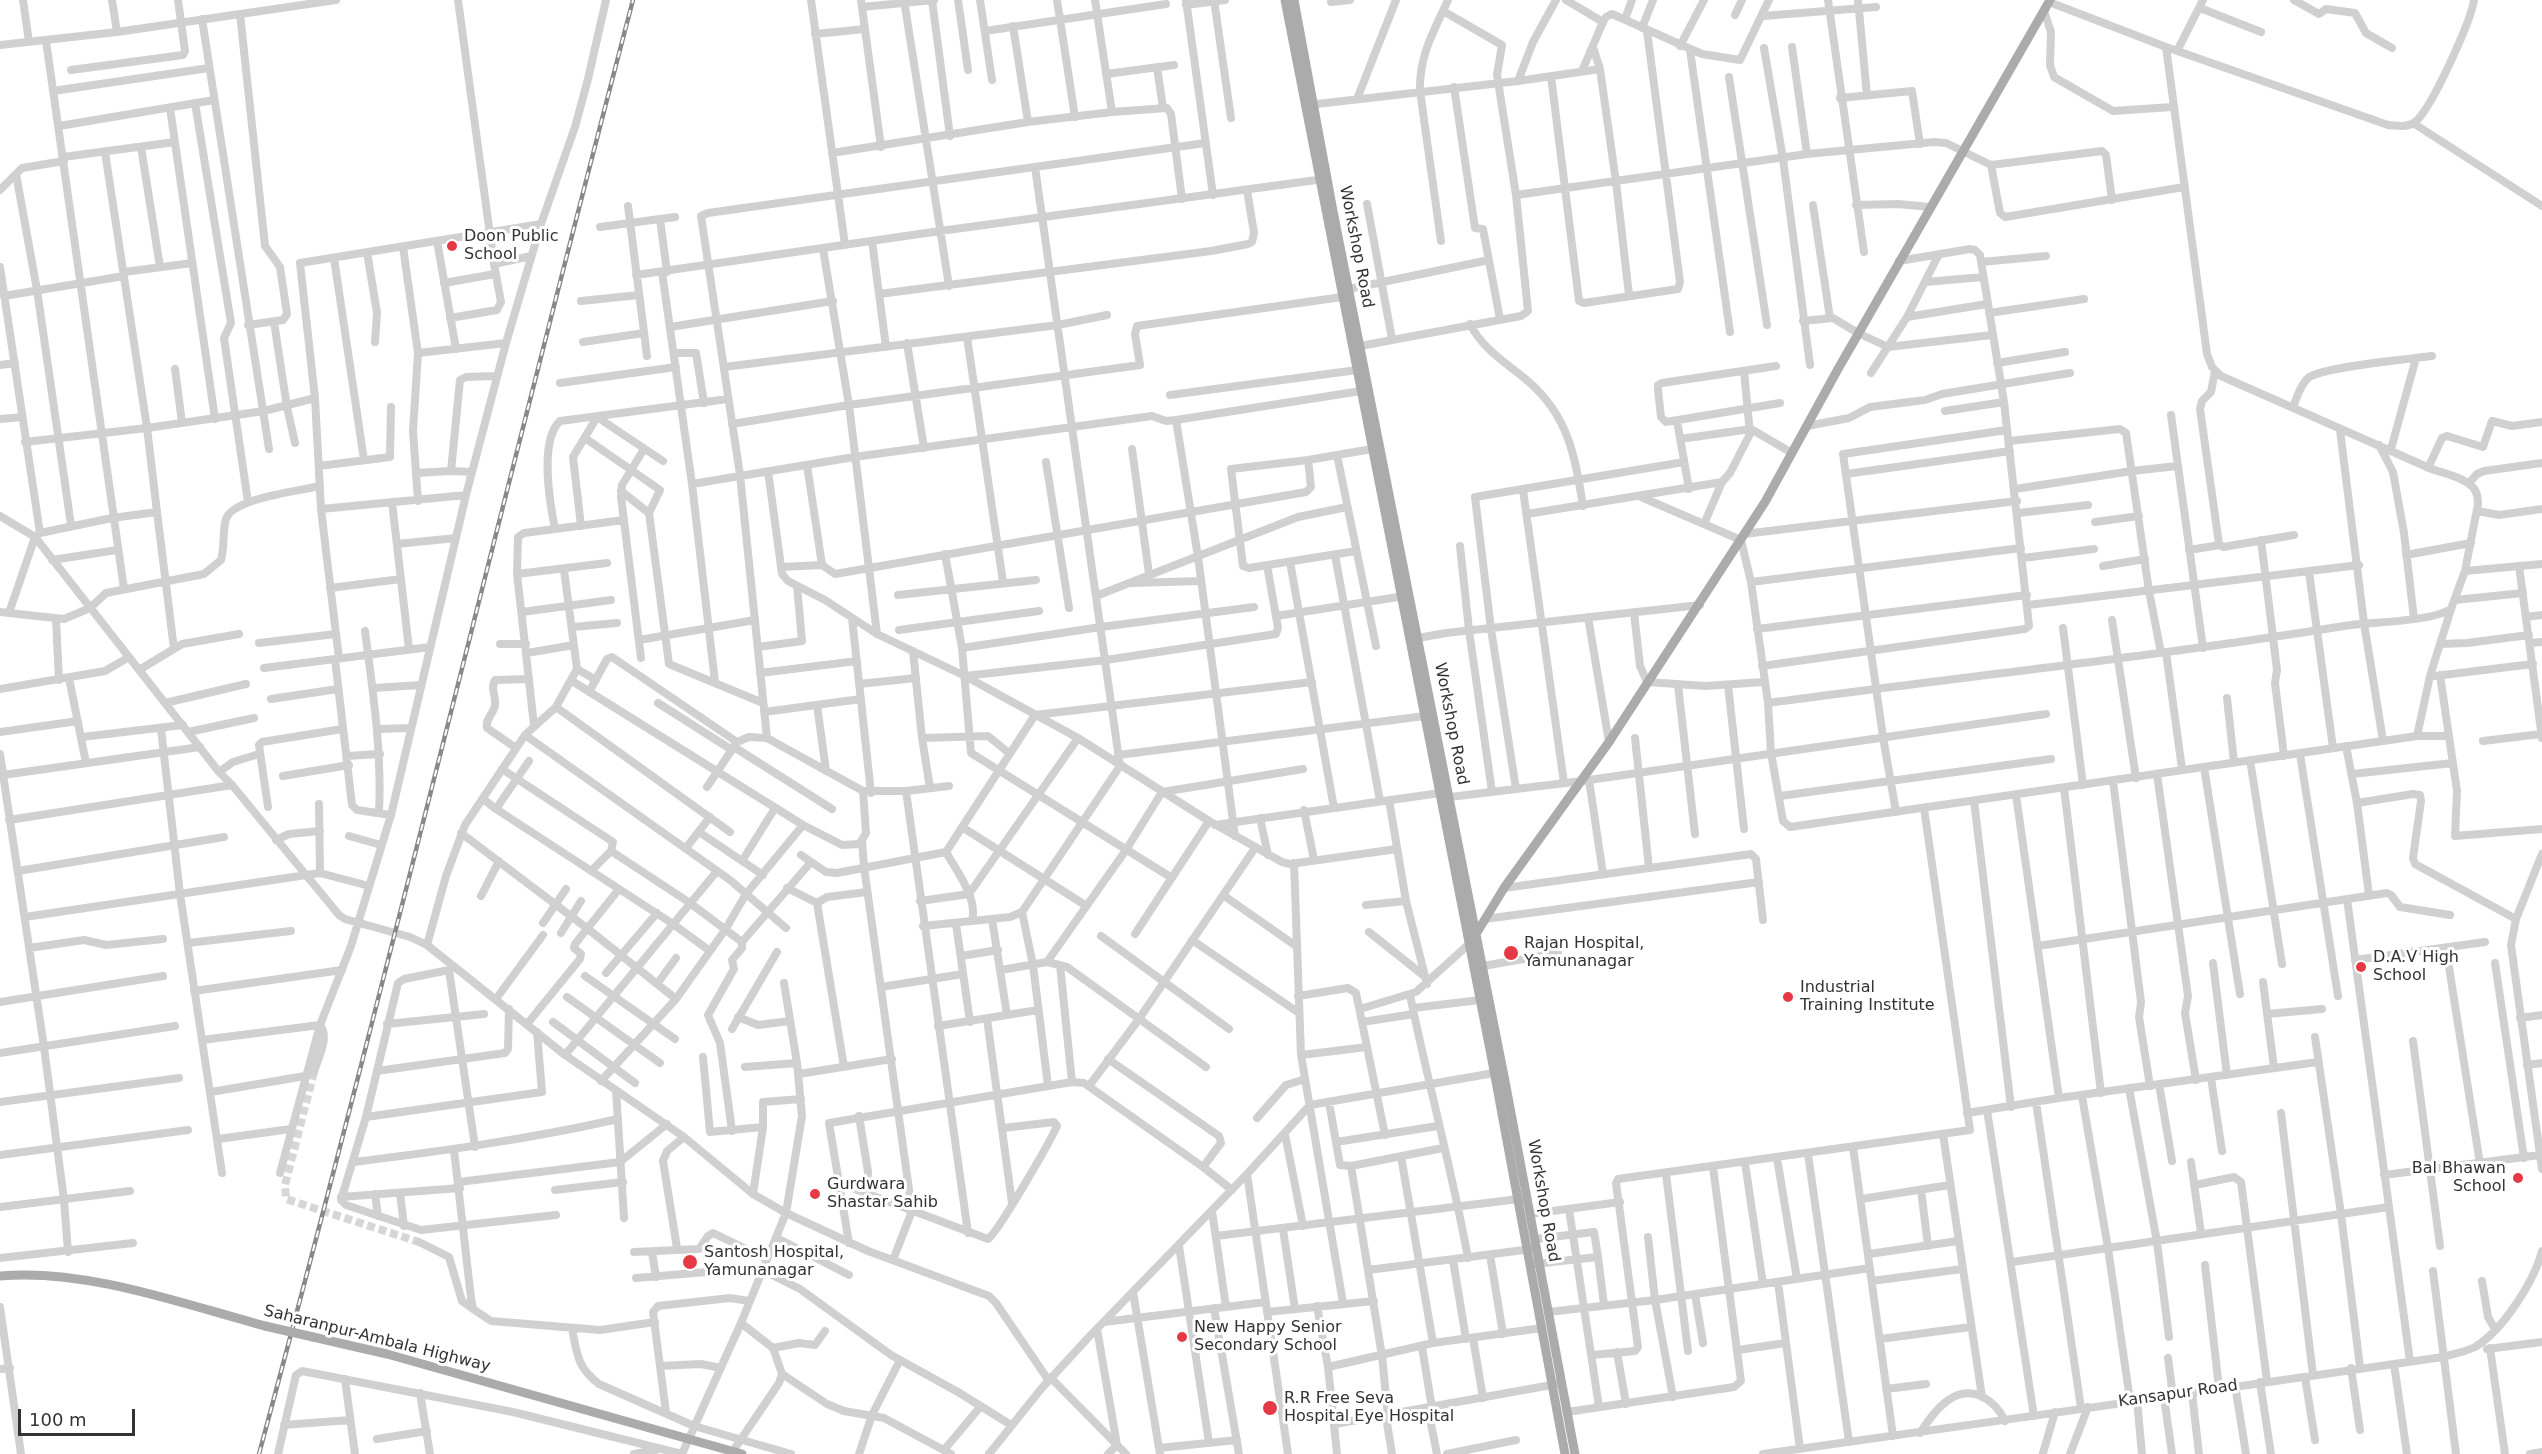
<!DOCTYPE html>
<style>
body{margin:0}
#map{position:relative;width:2542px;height:1454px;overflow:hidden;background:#fff;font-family:"DejaVu Sans",sans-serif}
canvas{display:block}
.scale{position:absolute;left:18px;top:1409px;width:117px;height:27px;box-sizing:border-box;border:3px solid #333;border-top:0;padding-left:8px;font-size:18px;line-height:21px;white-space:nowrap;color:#333;-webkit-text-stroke:4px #fff;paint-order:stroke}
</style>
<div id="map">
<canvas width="2542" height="1454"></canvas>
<div class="scale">100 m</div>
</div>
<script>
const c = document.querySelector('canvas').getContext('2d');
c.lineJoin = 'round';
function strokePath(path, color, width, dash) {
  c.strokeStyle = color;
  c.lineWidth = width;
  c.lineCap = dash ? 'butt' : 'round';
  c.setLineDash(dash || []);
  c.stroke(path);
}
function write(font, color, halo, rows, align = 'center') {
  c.font = font + ' "DejaVu Sans",sans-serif';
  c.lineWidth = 6;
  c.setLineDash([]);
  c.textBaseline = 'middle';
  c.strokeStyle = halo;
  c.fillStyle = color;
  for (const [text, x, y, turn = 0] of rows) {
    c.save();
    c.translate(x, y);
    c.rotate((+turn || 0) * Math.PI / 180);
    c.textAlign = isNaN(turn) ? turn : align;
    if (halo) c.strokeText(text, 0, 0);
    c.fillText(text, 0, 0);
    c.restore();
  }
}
strokePath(new Path2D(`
 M314 1072 285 1185 286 1199 419 1242`), '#d6d6d6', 8, [8, 4]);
strokePath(new Path2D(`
 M23 0 29 42
 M112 0 117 32
 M811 0 845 245
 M861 0 881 147
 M904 0 949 286
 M932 0 950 136
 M958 0 968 70
 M980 0 992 80
 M1057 0 1075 117
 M1095 0 1112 112
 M1186 0 1213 195
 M1214 0 1231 118
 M1566 0 1603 22
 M1828 0 1864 252
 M1858 0 1867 95
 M2294 0 2319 14 2326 9 2355 13 2366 33 2392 48
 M1331 2 1350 0
 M2049 2 2166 47 2388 125C2397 126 2407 128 2415 122 2431 110 2471 21 2474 0
 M1186 5 1225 0
 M862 7 934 0
 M2200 8 2261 32
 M2044 11 2051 32 2050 65 2054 77 2113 111 2172 107
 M240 14 265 246 280 267 287 314 283 320 248 325
 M1735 15 1742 0
 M1763 16 1876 7
 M202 19 269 449
 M1625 19 1632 0
 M1013 26 1028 122
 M1642 28 1653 0
 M985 31 1166 4
 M815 34 865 29
 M46 41 124 589
 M0 45 117 32 336 0
 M1680 46 1704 0
 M1593 47 1600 69 1616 182 1629 295
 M1792 47 1807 154
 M2166 47 2207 354 2212 367 2221 376C2289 406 2358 436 2427 467 2440 473 2458 475 2469 484 2476 488 2478 497 2478 504L2465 571
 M1764 48 1783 159 1810 365
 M1690 50 1730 332
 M2177 51 2203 0
 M1157 67 1163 108
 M71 70 183 55 185 51 178 0
 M1582 71 1603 22 1606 17 1612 14 1702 54 1740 60 1769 0
 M1106 74 1174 65
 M1551 76 1579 301 1584 303 1678 289 1680 282 1647 31
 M1729 77 1767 325
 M1518 81 1533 42 1556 0
 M1454 87 1475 228 1483 229 1500 319
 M53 91 209 68
 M1840 98 1912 91 1920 144
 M1357 99 1396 0
 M195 103 231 323 224 338 248 502
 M1308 105 1518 81 1600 69
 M170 108 215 419
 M2413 123 2542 206
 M59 126 214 100
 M141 147 160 267
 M832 153 1028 122 1112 112 1167 108 1171 114 1182 199
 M63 157 175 142
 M64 161 22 168 16 174 37 290 71 525
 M1991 165 2102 151 2106 155 2112 200
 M0 190 16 174
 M1516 195 1807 154 1934 142 1946 143 1991 165 2000 213 2005 217 2184 187
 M1367 204 1392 339
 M1813 205 1830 318
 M1856 205 1898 204 1930 207
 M628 206 647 356
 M660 219 667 272
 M600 227 675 217
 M437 241 456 349
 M872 241 886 347
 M1441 241 1420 91C1419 55 1434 31 1448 0
 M403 247 418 353 413 431 418 501
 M823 249 849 405 877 634
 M367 252 377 313 375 342
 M334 258 364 460
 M1981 262 2046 256
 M494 264 531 256
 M0 267 40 533 35 537 9 613
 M124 272 192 263
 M662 272 692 484 715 682
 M636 275 940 231 1324 179
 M1926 282 1983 277
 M444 283 495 274
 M1349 289 1489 260
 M879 294 1211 251 1248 244 1252 242 1254 233 1247 190
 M4 296 124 276
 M581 301 639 295
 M1989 313 2084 299
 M1907 317 1987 304
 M450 318 497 310 501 302 494 264 458 0
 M1803 321 1833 318 1858 333 1888 347 1992 335
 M274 322 287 407 295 443
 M1470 324C1484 351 1507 363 1529 382 1569 417 1575 457 1583 506
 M670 327 833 301
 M967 337 1003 582
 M583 342 644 333
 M907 343 924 448
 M1360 346 1521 316 1528 311 1516 195 1497 75 1502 45 1443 11
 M418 353 506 343
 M674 353H696L704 403
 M1997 363 2065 352
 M0 365 15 363
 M1776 366 1662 383 1658 385V390L1661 417 1666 422 1780 403
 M724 367 1058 325 1107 315
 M175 369 182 423
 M2215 371 2211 392 2202 401 2200 409 2219 544 2223 547 2294 535
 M1871 373 1907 317 1939 254
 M560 383 676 367
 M1170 395 1357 370
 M2293 407C2297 398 2300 385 2308 378 2321 367 2409 359 2432 356
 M1945 411 2004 402
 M2171 415 2203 648
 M0 419 22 417
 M1176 420 1198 557 1235 836
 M1677 421 1689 489
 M732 424 849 405 1140 365 1135 334 1137 326 1342 297
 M1807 426 1849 418 1870 407 1925 400 1942 394 2070 373
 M2340 430 2364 623 2383 741
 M585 438 660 490 649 513 669 664 763 703
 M1680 439 1751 429 1792 453
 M2009 441 2120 429 2126 433 2149 591 2161 653
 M25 442 147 428 105 152
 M2379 445 2393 472 2404 533 2414 619
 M1132 449 1149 574
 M2391 449 2416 358
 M1337 455 1376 646
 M1308 460 1231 469 1243 566 1249 568 1356 551
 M1046 462 1069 608
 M807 465 822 565
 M319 466 390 457 391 407
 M2428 468 2442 438 2447 436 2483 447 2492 421 2512 426 2542 422
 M451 471 472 472
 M768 471 782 574 788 581 825 600 877 634 965 676 1078 738 1209 821 1282 862 1290 864 1397 849
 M416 473 451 471 460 380 466 377 497 376
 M1846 474 2010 451
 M2469 483 2477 474 2484 471 2542 463
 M692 484 854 457 1152 416 1166 421 1176 420 1361 391
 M2015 489 2132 471 2177 466
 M1523 490 1564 783
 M621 491 649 513
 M1641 497 1741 540 1751 582 1768 703 1771 753 1783 821 1790 827 2383 741 2417 736H2449
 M392 502 409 649
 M321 509 466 495
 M2477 511 2499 515 2542 509
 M157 512 174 649
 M2018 513 2088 505
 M1527 514 1722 482 1730 473 1750 434 1744 371
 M0 516 35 537 219 772 232 785 339 915 345 919 410 937 427 945 565 1055 684 1137 753 1194 786 1213 868 1251 989 1296 996 1303 1049 1381
 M2095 522 2139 516
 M1704 524 1722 482
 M581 526 573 457 597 417 663 461
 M555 529C550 504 539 441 560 421L728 399
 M40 533 112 518 157 512 147 428 264 411 315 398
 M1744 534 2017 501
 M2261 540 2277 670 2275 683 2284 756
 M397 544 456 538
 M1460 546 1469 630 1492 792
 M2189 550 2220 545
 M945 554 962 648 971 753 1172 878
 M1335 555 1380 801
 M2406 555 2471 543
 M2023 558 2094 549
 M52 560 117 550
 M1290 562 1334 808
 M2103 566 2145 559
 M2519 566 2542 738
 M781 567 822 565 835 574 1306 492 1311 487 1308 460 1372 449
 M2309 572 2333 748
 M517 574 607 563
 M1751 582 2021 548
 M1132 583 1201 581
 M330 588 401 579
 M898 595 1036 580
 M1096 596 1298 517 1347 507
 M2455 600 2523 593
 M2028 605 2359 565
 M0 612 64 619 90 608 106 593 204 574 221 560C225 547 222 532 226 519 233 498 299 491 320 486
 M522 612 611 600
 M1634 613 1640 666 1647 682 1705 686 1764 682
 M1276 616 1405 596
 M1588 617 1609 742
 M2526 617 2542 615
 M852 618 871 793
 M56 619 59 680
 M2112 620 2136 778
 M573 627 617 623
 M2063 628 2083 785
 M1757 629 2027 595
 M899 630 1039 611
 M365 631C373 692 382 751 379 813
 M336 634 321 509 315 398 300 263 541 224
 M1418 638 1446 633 1700 605
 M639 640 755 620
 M259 643 336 634 339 658
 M2531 643 2542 642
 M500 644H526
 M2440 644 2467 643 2529 635
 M758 647 802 641 797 586
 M962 648 1101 627 1254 607
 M913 651 922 738 930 788
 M2166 652 2182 769
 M527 653 574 645
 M641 658 621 497 622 485 644 449
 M335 659 352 805 357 810 391 815
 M1762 666 2025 629 2029 626 2004 402 1980 255 1975 250 1970 249 1899 261
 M264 668 430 647
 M577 669 596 680
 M139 670 182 644 239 634
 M760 673 857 661
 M2440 675 2457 791 2455 836 2542 829
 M965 676 1106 660 1276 634 1278 628 1267 565
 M2435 676 2533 664
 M69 678 86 763
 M572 681 803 825 842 845 859 844 862 840
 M859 684 916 678
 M1678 685 1695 834
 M1728 685 1744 829
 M373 688 421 685
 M0 689 105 671 129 657
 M589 692 607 659 612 657 737 742
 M2227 698 2234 762
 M271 699 338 689
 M165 703 246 684
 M658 703 732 750
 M1768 703C1960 677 2152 657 2344 626 2370 622 2431 622 2451 609L2465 571 2542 564
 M817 705 826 771
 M556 707 730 832
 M764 712 861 699
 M534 725 517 574 518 537 524 533 624 520
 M161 729 180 894 222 1173
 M378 729 411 728
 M0 732 78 721
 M188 732 254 718
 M525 735 730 880 786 928
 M2417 736 2430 676 2451 609
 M82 737 183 725
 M767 738 740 475 701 216 708 213 1205 143
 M922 738 988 736 1009 753
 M1635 738 1649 868
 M2483 741 2541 734
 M2346 746 2357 803 2369 895
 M734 747 832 809
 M516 748 487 728C485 718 494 714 495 705 496 695 490 688 495 680L529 679
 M0 754 44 1047 64 1200 68 1252
 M2300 754 2338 996
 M1118 755 1425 716
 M347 756 380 754
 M2250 760 2282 964
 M2204 767 2240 994
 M502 769 613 842 611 851 591 871
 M219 772 233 762 259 754
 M2157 774 2188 996 2185 1013 2196 1080
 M2352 774 2453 763
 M3 775 200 747
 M283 776 349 765
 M1589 780 1603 874
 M2113 781 2141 1002 2139 1017 2150 1086
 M707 787 737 742 749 737 767 738 863 791H906L949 786
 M2064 788 2101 1093
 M1516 789 1491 629 1475 497 1684 462
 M863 791 866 833 862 840 864 867 912 1211 893 1260
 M906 791 968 1233
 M2016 795 2059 1098
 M1780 796 2051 759
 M1450 797 1582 781 2046 714
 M483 799 496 809 673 924 710 951
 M1389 800 1406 901 1427 984
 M1974 801 2011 1107
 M2357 803 2413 794 2420 795 2421 801 2413 858 2415 864 2516 919
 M319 804 320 873
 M268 807 259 745 262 742 342 729
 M496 809 529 761
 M1304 810 1314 860
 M1896 812 1883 737 1843 454 2007 430
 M1260 818 1268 855
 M9 820 232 785
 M1215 825 1440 793
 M962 827 1085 905
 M699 832 763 875
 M461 833 588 929 676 999
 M349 836 381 845
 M276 840 289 834 320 831
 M686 848 710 817
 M611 851 690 903 742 942V948L732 960 734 969 708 1015 720 1043 732 1131
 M2542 854 2516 919 2511 945 2542 1169
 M801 855 826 872 837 873 946 852 1035 715 1312 682
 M742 861 775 808
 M1294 863 1301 1055 1343 1303
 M18 871 224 837
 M787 888 817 903
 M1504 888 1751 854 1756 859 1763 920
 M1223 895 1296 946
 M481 896 499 861
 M2347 899 2410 1361
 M920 901 969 894 1078 738
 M1366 905 1406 901
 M1022 912 1120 766 1035 167
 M25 917 320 873 369 886
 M992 919 1007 1015
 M1485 919 1759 882
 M972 921 1010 917 1022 912 1033 965 1048 1086
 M543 923 566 889
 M956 924 970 1022
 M923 926 972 921C978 898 957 872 946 852
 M1369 932 1423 975
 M561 933 581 901
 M1135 934 1209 821
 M1101 936 1229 1029
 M1192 940 1299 1013
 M742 942 811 862
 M188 943 291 931
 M427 945 446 876 465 825 525 735 556 707 577 669 564 570
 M2038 946 2387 893 2391 895 2400 907 2450 915
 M29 948 84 940 106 945 163 939
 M2438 949 2449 967 2480 1164
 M961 956 998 950
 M2355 960 2485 942
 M1047 962 1126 850 1162 792 1303 769
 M2213 963 2227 1075
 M2495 963 2524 1158
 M1060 965 1072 1082
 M1483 966 1558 953
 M454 967 449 970 475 1147
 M449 970 404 979 398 983 366 1117 341 1200 346 1205 421 1230 556 1215
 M1001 970 1047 962 1067 967 1206 1067
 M606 973 657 913
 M585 976 675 1039
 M2263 982 2274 1068
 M657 984 676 958
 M881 987 963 974
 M194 991 342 970
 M1410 995C1428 1083 1452 1170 1468 1258
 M1298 996 1348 988 1356 993 1385 1135
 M567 997 660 1063
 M496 999 543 935
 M0 1002 163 976
 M1413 1008 1480 1000
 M1360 1009 1416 992 1469 944
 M2267 1014 2322 1009
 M738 1017 758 1025 790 1021
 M2520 1018 2542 1015
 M987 1019 1012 1203
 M553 1022 635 1083
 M1362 1022 1414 1014
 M387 1024 484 1014
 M527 1024 580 959 581 954 574 948 575 944 619 889
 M938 1026 1038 1010
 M732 1029 777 952
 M2315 1037 2341 1214 2360 1367
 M202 1040 320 1025C330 1037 318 1058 314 1072
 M2413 1041 2440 1246
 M0 1053 175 1026
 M565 1055 717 871
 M1301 1055 1367 1047
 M703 1057 710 1132 763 1127
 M1108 1059 1219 1136 1221 1143 1203 1167
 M2527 1065 2542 1063
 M745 1067 797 1063
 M844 1067 817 903 827 897 867 892
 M377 1071 505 1053 508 1049 509 1009
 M799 1074 892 1059
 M2211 1078 2222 1151
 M601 1081 676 999 725 930 746 894 803 825
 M2159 1084 2172 1161
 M1089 1086 1139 1019 1255 848
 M2129 1088 2157 1242 2169 1337
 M616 1090 624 1218
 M211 1092 305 1076
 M2082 1096 2108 1248 2130 1400
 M0 1102 179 1078
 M1329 1102 1340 1165 1351 1166 1443 1148
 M2036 1102 2081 1408
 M1987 1110 2034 1416
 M1967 1113 2059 1098 2318 1062
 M2281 1113 2313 1375
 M859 1116 868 1172 867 1194
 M366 1117 542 1092 537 1032
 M1257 1118 1286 1085 1305 1079
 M1285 1134 1303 1226
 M1943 1134 1982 1397
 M218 1139 291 1129
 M1336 1142 1438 1126
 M1853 1147 1893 1436
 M454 1150 471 1298 473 1309 491 1321 600 1330 655 1322
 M1808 1154 1849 1442
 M0 1155 188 1130
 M1401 1156 1433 1343
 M1777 1158 1797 1279
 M354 1162C443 1151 530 1139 618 1119
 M2191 1162 2201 1233
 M1745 1163 1763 1284
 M1351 1166 1382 1356 1388 1416
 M280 1173 320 1025 351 946 391 815 466 495 506 343 541 224 575 127 588 79 606 0
 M1247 1174 1288 1454
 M1666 1174 1688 1351
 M2384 1175 2540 1155
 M459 1182 620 1162 667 1124
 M839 1183 988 1239C997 1234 1051 1140 1057 1126L1054 1122 1003 1128
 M2195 1185 2234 1177 2241 1182 2267 1381
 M555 1190 623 1182
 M1921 1190 1928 1246
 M400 1193 404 1226
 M375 1194 378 1216
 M753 1194 763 1127V1102L801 1099
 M341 1197 460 1188
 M1861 1199 1950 1185
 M0 1207 130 1191
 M1569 1209 1599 1407
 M1212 1211 1226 1307
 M1530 1214 1620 1202
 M1283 1229 1295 1309
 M1216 1236 1527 1198
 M1648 1237 1655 1300 1673 1397
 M777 1238 849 1275
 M1535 1239 1594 1232 1598 1257
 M419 1242 449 1257 462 1301 473 1309
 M849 1243 829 1123 1072 1082 1084 1083 1203 1167 1232 1190
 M1179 1246 1209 1443
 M677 1248 663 1161 667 1151 684 1137
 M634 1252 699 1249 708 1236 713 1233 767 1259
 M652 1252 656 1277
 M1869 1254 1958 1241
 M1490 1255 1503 1334
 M0 1258 133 1243
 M1453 1260 1466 1339
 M2012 1262 2389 1207
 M1535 1264 1598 1257 1604 1305
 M2205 1265 2219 1388
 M762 1270 800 1289 891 1355 958 1392 1011 1425
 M1368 1270 1532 1249
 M2433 1271 2456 1454
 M636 1278 706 1272
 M1872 1281 1962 1269
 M2482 1281 2488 1317 2495 1329
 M1778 1282 1800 1449
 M1133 1292 1160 1454
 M1695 1294 1703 1343
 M1317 1306 1328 1367 1337 1454
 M0 1307 21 1454
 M1214 1308 1239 1454
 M1267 1312 1374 1301
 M1548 1312 1655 1300 1870 1268
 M1104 1322 1266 1302
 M741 1323 773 1348 782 1374 827 1404 844 1411 884 1418 951 1454
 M572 1328C577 1354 577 1367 599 1384L694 1426 791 1454
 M1097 1329 1117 1445 1108 1454
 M1473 1338 1483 1398
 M1880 1339 1970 1327
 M1422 1347 1432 1408
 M773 1348 799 1343 815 1345 825 1331
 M2490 1348 2505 1454
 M2487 1349 2542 1342
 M1738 1350 1786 1343
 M1617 1352 1626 1404
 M1592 1355 1635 1351 1638 1347 1616 1183 1618 1179 1970 1130 1924 808
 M2168 1358 2173 1396
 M2394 1364 2407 1454
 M660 1366 666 1413
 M1328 1367 1433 1343 1542 1328
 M721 1368 701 1364 660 1366 653 1312 658 1306 730 1298 749 1301
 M2351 1368 2360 1430
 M0 1369 10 1368
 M2305 1377 2315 1440
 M1051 1378 1126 1454
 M345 1379 355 1454
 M2260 1382 2271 1454
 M2235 1385 2246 1454
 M1886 1389 1926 1384
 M420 1393 430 1454
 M2192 1393 2199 1454
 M2164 1397 2172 1454
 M2137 1400 2142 1454
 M1428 1409 1437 1454
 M1567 1412 1734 1387 1741 1381 1713 1167
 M1386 1417 1392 1454
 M1335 1424 1557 1384
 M284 1425 350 1420
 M1920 1433C1934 1411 1955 1383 1983 1397 1994 1403 2000 1410 2005 1421
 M377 1439 427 1431
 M1159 1448 1237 1440
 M944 1450 981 1406
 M733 1451 779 1383 782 1374
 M2043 1453 2055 1412
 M278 1454 296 1375 302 1371 513 1412 682 1454
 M634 1454 656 1450
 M682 1454 741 1323 786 1213 802 1116 797 1063 784 983
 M859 1454 872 1415 900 1360
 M989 1454 1041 1389 1087 1339 1247 1174 1310 1105 1494 1073
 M1447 1454 1516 1440
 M1763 1454C1990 1423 2216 1389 2443 1357 2453 1354 2465 1352 2475 1347 2502 1331 2534 1282 2542 1251
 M2070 1454 2088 1407
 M2530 1454 2542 1452`), '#d0d0d0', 8);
strokePath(new Path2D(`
 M1285 0 1492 1060 1565 1454
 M1294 0 1333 211 1505 1081 1575 1454
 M1476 934 1504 888 1609 742 1765 502 1838 369 2050 0
 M0 1276C85 1268 183 1304 265 1326
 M313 1337 387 1354 742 1454`), '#ababab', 9);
const rail = new Path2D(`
 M259 1454C389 971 506 484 633 0`);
strokePath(rail, '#888', 4.5);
strokePath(rail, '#fff', 2, [7]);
strokePath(new Path2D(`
 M265 1326 313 1337`), '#ababab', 9);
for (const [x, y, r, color] of [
 [452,246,6,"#e63946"],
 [1511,953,8,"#e63946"],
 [2361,967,6,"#e63946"],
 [1788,997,6,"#e63946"],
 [2518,1178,6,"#e63946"],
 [815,1194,6,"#e63946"],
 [690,1262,8,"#e63946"],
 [1182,1337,6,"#e63946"],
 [1270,1408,8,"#e63946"]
]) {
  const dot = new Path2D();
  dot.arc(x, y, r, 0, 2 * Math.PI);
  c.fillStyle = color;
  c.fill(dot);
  strokePath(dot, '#fff', 2);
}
write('16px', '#333', '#fff', [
 ["Doon Public",464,237],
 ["School",464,255],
 ["Rajan Hospital,",1524,944],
 ["Yamunanagar",1524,962],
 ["D.A.V High",2373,958],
 ["School",2373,976],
 ["Industrial",1800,988],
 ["Training Institute",1800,1006],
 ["Bal Bhawan",2506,1169,"right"],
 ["School",2506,1187,"right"],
 ["Gurdwara",827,1185],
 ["Shastar Sahib",827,1203],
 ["Santosh Hospital,",704,1253],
 ["Yamunanagar",704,1271],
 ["New Happy Senior",1194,1328],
 ["Secondary School",1194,1346],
 ["R.R Free Seva",1284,1399],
 ["Hospital Eye Hospital",1284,1417]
], 'left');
write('16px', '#333', '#fff', [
 ["Workshop Road",1356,247,79],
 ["Workshop Road",1451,724,79],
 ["Workshop Road",1543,1201,80],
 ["Saharanpur-Ambala Highway",377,1339,14],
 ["Kansapur Road",2178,1394,-8]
]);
</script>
